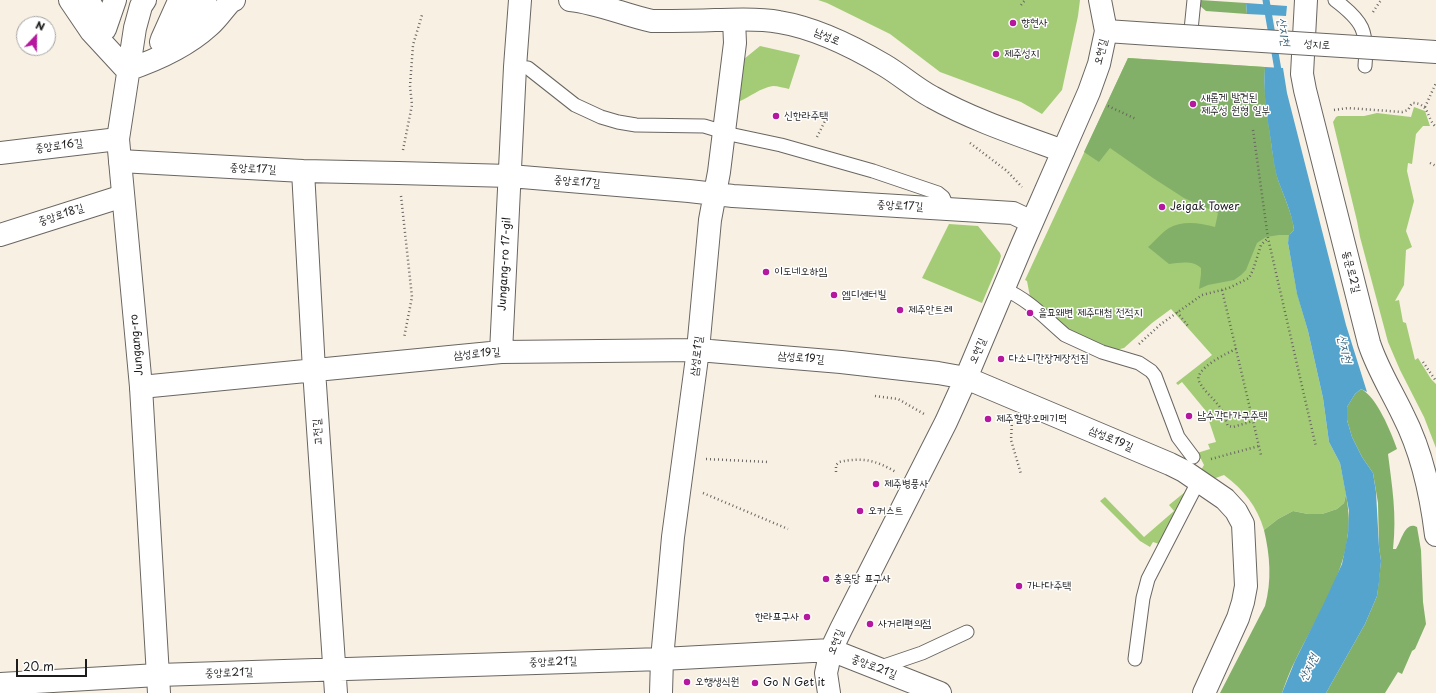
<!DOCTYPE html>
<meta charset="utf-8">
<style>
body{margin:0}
#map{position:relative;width:1436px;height:693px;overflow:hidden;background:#f8f0e3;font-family:"Playpen Sans",sans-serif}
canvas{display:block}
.north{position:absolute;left:16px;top:16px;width:40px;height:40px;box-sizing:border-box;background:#fff;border:1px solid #a4a4a4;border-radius:50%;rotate:22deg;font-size:11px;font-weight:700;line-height:16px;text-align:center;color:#1c1c1c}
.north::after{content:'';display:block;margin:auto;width:14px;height:18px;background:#b5179e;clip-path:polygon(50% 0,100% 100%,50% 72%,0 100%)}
.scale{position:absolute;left:16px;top:659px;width:71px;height:18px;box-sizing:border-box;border:2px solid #1c1c1c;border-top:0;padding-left:5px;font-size:12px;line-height:14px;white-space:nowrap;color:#1c1c1c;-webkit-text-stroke:3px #fff;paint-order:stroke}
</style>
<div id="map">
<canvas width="1436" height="693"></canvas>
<div class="north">N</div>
<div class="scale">20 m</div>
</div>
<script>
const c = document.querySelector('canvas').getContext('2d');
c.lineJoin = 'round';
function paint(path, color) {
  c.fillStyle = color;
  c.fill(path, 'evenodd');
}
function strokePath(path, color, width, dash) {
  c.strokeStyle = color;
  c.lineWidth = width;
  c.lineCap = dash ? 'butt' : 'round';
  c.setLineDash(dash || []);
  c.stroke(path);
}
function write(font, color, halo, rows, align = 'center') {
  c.font = font + ' "Playpen Sans","Poor Story",sans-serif';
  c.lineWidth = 3;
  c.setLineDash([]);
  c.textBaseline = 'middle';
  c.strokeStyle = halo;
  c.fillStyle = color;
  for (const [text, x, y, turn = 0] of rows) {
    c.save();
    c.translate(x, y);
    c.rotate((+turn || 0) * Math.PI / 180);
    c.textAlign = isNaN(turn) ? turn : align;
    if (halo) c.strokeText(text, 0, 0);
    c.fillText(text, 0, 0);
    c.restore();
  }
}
paint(new Path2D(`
 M818 0H1080L1078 16 1062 90 1042 114 1021 102 940 72 890 34 827 3Z
 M760 46 800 55 789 89C784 88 778 86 773 86 760 88 750 97 738 102L744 59Z
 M1128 58 1265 67 1264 81 1272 150 1278 180 1293 221 1288 243 1297 293 1308 331 1323 398 1329 442 1340 463 1346 494 1344 503 1337 509 1322 514H1308L1293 511 1278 519 1264 530C1257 506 1244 490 1224 475L1213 479 1201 470 1204 465 1201 459 1198 457 1197 453 1210 449 1208 444 1216 442 1208 418 1210 416 1182 382 1178 385 1176 383 1212 355 1171 309 1152 323 1124 348 1116 350 1070 331 1030 297 1027 281 1025 280Z
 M1414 107 1425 111 1430 126H1423L1416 134 1412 164 1408 163 1407 171 1414 201 1406 231 1412 247 1406 250 1404 285 1395 301 1399 300 1403 322 1406 323 1415 360 1418 358 1431 379 1436 384V448L1424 417 1400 370 1388 342 1360 237 1357 221 1333 122 1336 117 1338 116H1364L1377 113 1411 117Z
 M949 224 978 226 1000 253 1001 256 999 263 982 303 922 278Z
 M1185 492V495L1159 544 1153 542 1150 547 1140 541 1100 501 1105 497 1144 537 1174 511 1169 505Z`), '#a4cc77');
paint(new Path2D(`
 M1200 0 1246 3 1247 14 1206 11 1199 5Z
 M1128 58 1265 67C1263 88 1266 108 1269 129 1272 146 1273 164 1278 180 1284 197 1292 213 1294 230L1289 235H1279L1266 237 1257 243 1246 270 1241 275 1234 280 1208 285 1199 289 1201 274V268C1192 260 1180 263 1169 264L1148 247C1155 241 1161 233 1169 228 1182 220 1201 223 1215 227L1218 213 1184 198 1153 178 1110 148 1099 162 1084 152Z
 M1361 389C1377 397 1391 432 1397 449L1388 454C1392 487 1397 514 1393 549H1396C1401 542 1405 520 1417 527L1421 550 1423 602 1426 624 1415 649 1412 651 1402 674 1398 672 1385 693H1326L1365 624 1377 596 1381 561 1379 547 1378 503 1373 473 1362 457 1352 437 1347 420V407L1355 394Z
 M1346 494C1348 507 1350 520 1348 533 1344 577 1315 620 1296 659 1290 670 1286 682 1282 693H1220L1265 606C1272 581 1270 555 1264 530L1278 519 1293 511 1308 514H1322L1337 509 1344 503Z`), '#83b068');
paint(new Path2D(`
 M1246 3 1287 6 1286 16 1247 14Z
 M1265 67 1283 68 1287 93 1346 325 1367 392 1361 389 1355 394 1347 407V420L1352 437 1362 457 1373 473 1376 492 1379 547 1381 561 1379 582 1377 596 1365 624 1326 693H1282L1295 661 1325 601 1342 564 1348 534 1349 511 1340 463 1329 442 1323 398 1308 331 1297 294 1288 243 1289 235 1294 230C1292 213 1284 197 1278 180 1273 164 1272 146 1269 129 1266 108 1263 88 1265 67Z`), '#54a4ce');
strokePath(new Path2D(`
 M1266 0 1279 76`), '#54a4ce', 7);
const lane = new Path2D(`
 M1335 0C1363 21 1368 31 1365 66
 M1191 30 1194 0
 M515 67 528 68 575 105 601 117 618 122 636 125 704 126 734 135 781 145 873 171 938 193 943 197 948 209
 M1004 289C1029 300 1044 317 1065 335L1102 352 1139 363 1151 371 1155 376 1178 437 1193 457
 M1135 659 1143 598 1148 579 1198 482
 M878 668 922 653 967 632`);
const street = new Path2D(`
 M88 0 105 29 115 0
 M1306 0 1302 74 1305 90 1369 343C1377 368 1391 390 1403 415 1422 452 1431 494 1436 535
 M179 1 206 4 161 42 162 39Z
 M0 153 118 139
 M120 161 303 171 398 173 510 176 689 191 733 196 1013 213 1032 222
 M303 171 314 370 336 693
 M0 235 123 196
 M501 352 515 67 520 0
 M141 387 501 352 698 350 841 362 938 373 966 378 1170 464 1184 471 1225 499 1236 511 1243 524 1246 586 1243 602 1238 618 1204 693
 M0 684 158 675 662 659 831 650 940 693
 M661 693 662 659 673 537 698 350 710 220 719 172 735 43 734 20
 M829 693 826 673 831 650 841 629 946 422 966 378 1022 245 1089 92 1099 64 1106 31 1100 0`);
const secondary = new Path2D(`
 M70 0 91 31 127 70C157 60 186 47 209 26 217 19 223 10 230 2L234 0
 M145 0 141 6 135 28 118 139 141 387 159 693
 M570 0C599 3 624 15 652 21 673 21 694 21 715 20 736 20 758 18 779 22 816 28 852 46 884 65 901 75 915 88 932 97 973 120 1019 135 1063 151
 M1106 31 1151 34
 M1405 50 1436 52`);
strokePath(lane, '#696662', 15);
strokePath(street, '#696662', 24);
strokePath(secondary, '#696662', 24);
strokePath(new Path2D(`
 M1021 5 1025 0
 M1373 12 1381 0
 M1108 106 1136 119
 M1425 107 1436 83
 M1334 110 1348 108 1402 112 1408 110 1412 103C1430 103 1426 118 1436 127
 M1253 130 1268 238 1316 447
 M817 137 827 117
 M970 143 1007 171 1022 187
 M403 150 412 105 410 86 413 45 422 15
 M1430 163 1436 166
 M401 196 412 297 404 338
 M1222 290 1261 455
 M1177 312 1188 326
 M1139 344 1161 324 1202 295 1229 288 1249 278 1253 270 1261 245 1268 238
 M1236 349C1227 353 1194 369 1199 381 1204 392 1215 399 1221 409 1225 414 1225 420 1228 426L1233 427 1253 421
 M1423 362 1436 381
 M875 396 898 399 924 414
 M1012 421 1011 440 1021 474
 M706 459 769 462
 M1211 459 1259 446
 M836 472V465L839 462C863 457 875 460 896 472
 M703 493 788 529`), '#696662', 2.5, [1, 3]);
strokePath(lane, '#fff', 13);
strokePath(street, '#fff', 22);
strokePath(secondary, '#fff', 22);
const secondaryBridge = new Path2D(`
 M1151 34 1405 50`);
strokePath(secondaryBridge, '#696662', 24, []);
strokePath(secondaryBridge, '#fff', 22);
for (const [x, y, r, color] of [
 [1013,23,4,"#b5179e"],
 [996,54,4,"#b5179e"],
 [1193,104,4,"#b5179e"],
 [776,116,4,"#b5179e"],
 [1162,207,4,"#b5179e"],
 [766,272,4,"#b5179e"],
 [834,295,4,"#b5179e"],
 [900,310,4,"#b5179e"],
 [1030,313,4,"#b5179e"],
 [1001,359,4,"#b5179e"],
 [1189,416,4,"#b5179e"],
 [988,419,4,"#b5179e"],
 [876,484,4,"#b5179e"],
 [860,511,4,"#b5179e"],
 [826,579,4,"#b5179e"],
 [1019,586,4,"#b5179e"],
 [807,617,4,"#b5179e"],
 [870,624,4,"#b5179e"],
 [687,682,4,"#b5179e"],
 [755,683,4,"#b5179e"]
]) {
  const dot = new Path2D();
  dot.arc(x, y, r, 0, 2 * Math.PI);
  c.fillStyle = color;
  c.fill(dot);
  strokePath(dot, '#fff', 1.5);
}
write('11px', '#1c1c1c', '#fff', [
 ["향현사",1021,23],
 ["제주성지",1004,54],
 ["새롭게 발견된",1201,98],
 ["제주성 원형 일부",1201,111],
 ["신한라주택",784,116],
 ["Jeigak Tower",1170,207],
 ["이도네오하임",774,272],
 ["엠디센터빌",842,295],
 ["제주안트레",908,310],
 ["을묘왜변 제주대첩 전적지",1038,313],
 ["다소니간장게장전집",1009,359],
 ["남수각다가구주택",1197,416],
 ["제주할망오메기떡",996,419],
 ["제주병풍사",884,484],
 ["오커스트",868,511],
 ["충옥당 표구사",834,579],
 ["가나다주택",1027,586],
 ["한라표구사",799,617,"right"],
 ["사거리편의점",878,624],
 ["오행생식원",695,682],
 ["Go N Get it",763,683]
], 'left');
write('11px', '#1c1c1c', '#fff', [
 ["남성로",827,37,23],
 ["성지로",1317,45,4],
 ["오현길",1101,52,-77],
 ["중앙로16길",59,146,-7],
 ["중앙로17길",253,169,3],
 ["중앙로17길",577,182,5],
 ["중앙로17길",900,206,3],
 ["중앙로18길",61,215,-18],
 ["Jungang-ro 17-gil",505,264,-87],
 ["동문로2길",1351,272,76],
 ["Jungang-ro",137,345,-95],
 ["오현길",978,351,-67],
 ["삼성로19길",477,354,-5],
 ["삼성로1길",697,356,-83],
 ["삼성로19길",801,358,5],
 ["고전길",318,432,-94],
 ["삼성로19길",1111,439,23],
 ["오현길",836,642,-69],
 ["중앙로21길",553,662,-2],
 ["중앙로21길",874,667,21],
 ["중앙로21길",229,673,-2]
]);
write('italic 12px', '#386075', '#fff', [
 ["산지천",1283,32,80],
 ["산지천",1344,349,77],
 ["산지천",1309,668,-65]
]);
</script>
